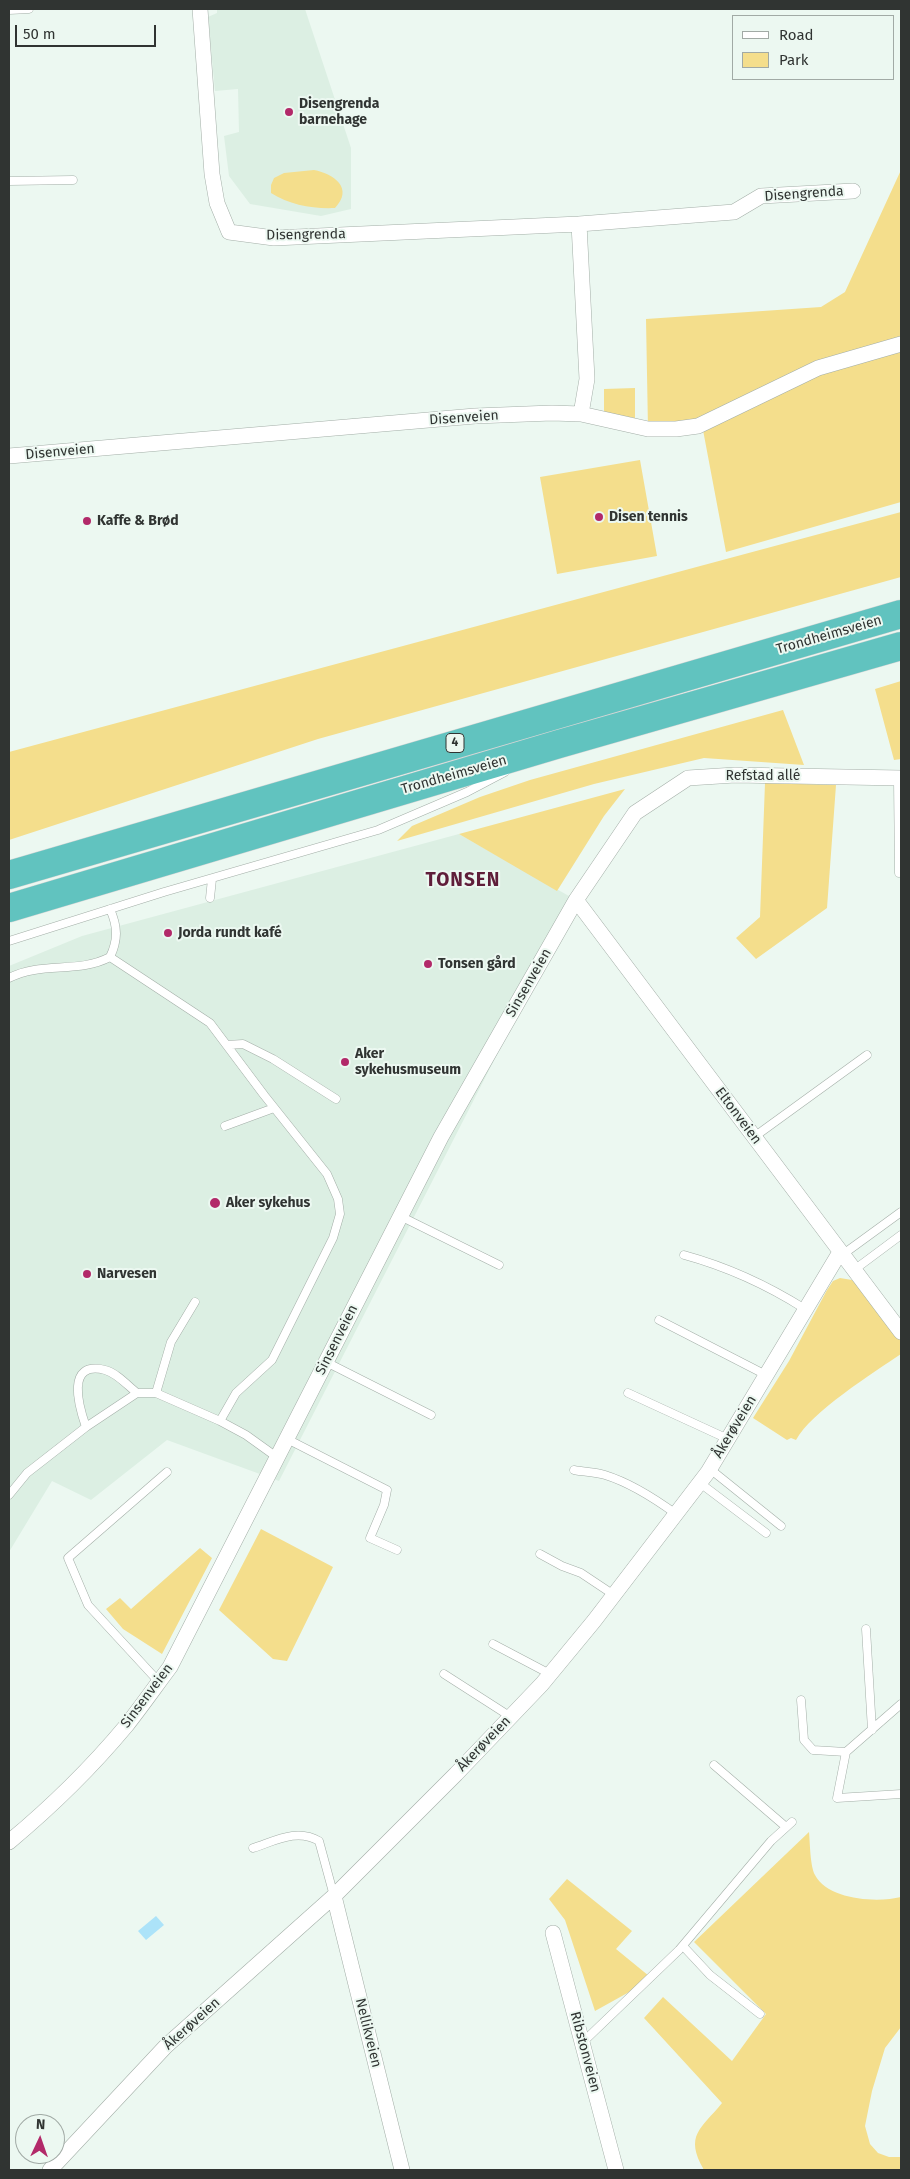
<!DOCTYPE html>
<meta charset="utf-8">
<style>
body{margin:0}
#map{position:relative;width:910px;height:2179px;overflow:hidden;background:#ecf8f1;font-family:"Fira Sans",sans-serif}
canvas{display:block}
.frame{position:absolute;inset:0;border:10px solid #303432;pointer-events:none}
.legend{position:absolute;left:732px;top:15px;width:162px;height:65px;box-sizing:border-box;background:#ecf8f1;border:1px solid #a1aaa5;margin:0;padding:6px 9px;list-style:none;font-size:15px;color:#303432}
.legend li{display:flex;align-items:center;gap:10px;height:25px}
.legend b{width:25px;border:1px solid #a1aaa5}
.north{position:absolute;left:15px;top:2114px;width:50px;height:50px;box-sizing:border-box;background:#ecf8f1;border:1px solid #a1aaa5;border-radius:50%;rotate:3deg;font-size:14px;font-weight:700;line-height:20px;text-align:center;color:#303432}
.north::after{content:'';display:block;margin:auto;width:18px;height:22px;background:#b22969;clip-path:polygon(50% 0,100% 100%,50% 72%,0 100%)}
.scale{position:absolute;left:15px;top:25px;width:141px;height:22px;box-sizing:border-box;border:2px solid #303432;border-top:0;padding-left:6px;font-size:15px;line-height:18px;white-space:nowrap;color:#303432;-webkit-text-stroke:4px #ecf8f1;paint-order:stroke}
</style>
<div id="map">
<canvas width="910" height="2179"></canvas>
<div class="frame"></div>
<ul class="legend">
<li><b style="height:6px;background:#fff"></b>Road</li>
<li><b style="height:14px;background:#f4de8c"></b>Park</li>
</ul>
<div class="north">N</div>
<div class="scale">50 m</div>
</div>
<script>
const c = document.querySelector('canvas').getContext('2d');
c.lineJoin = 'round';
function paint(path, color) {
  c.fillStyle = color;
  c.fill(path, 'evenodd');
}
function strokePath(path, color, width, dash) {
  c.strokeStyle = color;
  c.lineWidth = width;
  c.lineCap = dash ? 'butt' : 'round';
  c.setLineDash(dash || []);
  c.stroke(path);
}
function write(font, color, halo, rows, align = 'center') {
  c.font = font + ' "Fira Sans",sans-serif';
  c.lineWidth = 4;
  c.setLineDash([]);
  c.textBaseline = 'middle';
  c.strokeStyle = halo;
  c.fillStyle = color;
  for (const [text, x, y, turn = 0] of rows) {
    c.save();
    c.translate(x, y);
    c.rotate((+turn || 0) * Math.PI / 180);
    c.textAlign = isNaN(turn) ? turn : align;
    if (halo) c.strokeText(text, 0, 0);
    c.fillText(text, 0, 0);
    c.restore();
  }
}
paint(new Path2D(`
 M217 9H305L351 148V209L321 216 250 204 229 176 224 136 239 132 238 89 215 91 208 17 217 13Z
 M459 834 576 900 279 1481 167 1440 91 1500 52 1481 9 1552V966L82 936Z`), '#dcefe3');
paint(new Path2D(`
 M314 170C334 174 354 188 335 208 313 209 290 205 271 193V185L274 178 284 173Z
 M901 170V502L726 552 703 430 648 429 646 319 821 307 845 292Z
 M635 388V418L604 413V389Z
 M640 460 657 556 557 574 540 477Z
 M901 512V577L318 739 9 840V752Z
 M901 681V759L894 760 875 689Z
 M783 710 804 765 704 758 594 784 397 841 412 826 480 797 530 780Z
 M765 783 836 785 827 908 756 959 736 938 760 917Z
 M625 789 604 816 557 891 459 834Z
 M840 1278 852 1280 859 1286 901 1338V1354C873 1373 811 1412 796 1440L791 1438 787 1440 753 1418 789 1361 827 1290 833 1281Z
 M261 1529 333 1567 287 1661 273 1659 219 1610Z
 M200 1548 212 1558 162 1654 123 1629 106 1609 120 1598 131 1609Z
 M809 1832C810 1842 810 1866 815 1875 828 1900 877 1903 901 1897V2027L885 2048 872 2091 865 2126 870 2144 878 2153 889 2157H901V2170H704C684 2135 701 2129 722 2103L644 2018 663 1997 732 2061 766 2014 694 1942Z
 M567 1879 632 1931 616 1949 649 1976 631 1991 595 2011 565 1920 549 1899Z`), '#f4de8c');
paint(new Path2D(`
 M156 1916 164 1925 146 1940 138 1931Z`), '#ace3f9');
const lane = new Path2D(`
 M9 10 29 9
 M9 181 73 180
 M898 779 899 873
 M210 898 212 879
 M9 941 164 892 378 830 467 792 505 772
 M110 957 210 1023 264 1095 327 1174 338 1199 340 1214 333 1238 272 1360 236 1393 220 1421 246 1435 278 1458
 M110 957C118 940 118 927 110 909
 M9 978C42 961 78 974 110 957
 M227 1045 243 1044 273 1059 336 1099
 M225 1126 274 1108
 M754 1137 867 1055
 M400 1216 499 1265
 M684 1255C728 1267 767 1285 805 1309
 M842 1255 901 1212
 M854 1270 901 1235
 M659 1320 766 1375
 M326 1362 431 1415
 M156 1393 171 1342 195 1302
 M628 1393 728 1439
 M86 1427C79 1407 65 1360 105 1370 117 1373 128 1386 137 1393
 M287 1439 387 1490 384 1505 370 1538 397 1550
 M710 1469 781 1526
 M574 1470C584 1472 595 1472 605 1475 631 1483 654 1498 676 1514
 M700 1483 766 1533
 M9 1495 27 1473 86 1427 137 1393H156L220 1421
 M540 1554 562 1566 581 1573 614 1595
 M866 1629 872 1730
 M493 1644 550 1674
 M444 1674 511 1717
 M159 1682 88 1605 68 1558 167 1472
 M801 1700 804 1740 813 1750 846 1752
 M901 1704 846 1752 837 1798 901 1794
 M714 1765 786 1827
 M253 1848C275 1841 297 1828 319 1841L334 1896
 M683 1946 710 1975 760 2014
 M583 2042 679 1950 771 1841 792 1822`);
const street = new Path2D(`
 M200 9 212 174 217 203 229 232 274 238 579 224 587 379 581 414
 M579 224 734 212 761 196 853 191
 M9 456 475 416 552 413 581 414 648 429H676L698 426 818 368 901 344
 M576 900 901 1332
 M9 1842C51 1807 91 1768 126 1726 141 1707 155 1687 170 1667L441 1137 576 900 635 813 688 778 735 775 901 778
 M334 1896 402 2170
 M553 1933 616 2170
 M50 2170 166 2046 334 1896 456 1774 542 1684 594 1621 708 1472 840 1252`);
const highway = new Path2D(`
 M9 875 901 614
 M9 908 559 744 901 646`);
strokePath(lane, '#a3aea7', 9);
strokePath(street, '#a3aea7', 16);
strokePath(highway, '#d6d6d6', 29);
strokePath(lane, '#fff', 8);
strokePath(street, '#fff', 15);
strokePath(highway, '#61c3bf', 28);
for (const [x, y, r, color] of [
 [289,112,5,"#b22969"],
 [599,517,5,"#b22969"],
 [87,521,5,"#b22969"],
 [168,933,5,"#b22969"],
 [428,964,5,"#b22969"],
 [345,1062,5,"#b22969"],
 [215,1203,6,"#b22969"],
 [87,1274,5,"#b22969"]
]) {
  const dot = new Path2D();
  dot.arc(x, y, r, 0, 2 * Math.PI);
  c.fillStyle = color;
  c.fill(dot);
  strokePath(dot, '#ecf8f1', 2);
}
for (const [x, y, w] of [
 [455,743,18]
]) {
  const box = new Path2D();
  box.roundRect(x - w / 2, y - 9.5, w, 19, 4);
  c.fillStyle = '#ecf8f1';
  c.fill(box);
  strokePath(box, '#303432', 1);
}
write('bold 12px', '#303432', null, [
 ["4",455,743]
]);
write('bold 14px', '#303432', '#ecf8f1', [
 ["Disengrenda",299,104],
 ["barnehage",299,120],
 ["Disen tennis",609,517],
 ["Kaffe & Brød",97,521],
 ["Jorda rundt kafé",178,933],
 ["Tonsen gård",438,964],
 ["Aker",355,1054],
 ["sykehusmuseum",355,1070],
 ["Aker sykehus",226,1203],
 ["Narvesen",97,1274]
], 'left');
write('14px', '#303432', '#ecf8f1', [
 ["Disengrenda",804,194,-4],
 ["Disengrenda",306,235,-1],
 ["Disenveien",464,418,-4],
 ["Disenveien",60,452,-5],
 ["Trondheimsveien",829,635,-16],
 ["Trondheimsveien",454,775,-16],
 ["Refstad allé",763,776],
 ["Sinsenveien",529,983,-60],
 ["Eltonveien",738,1116,53],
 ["Sinsenveien",337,1340,-63],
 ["Åkerøveien",735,1427,-59],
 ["Sinsenveien",147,1696,-53],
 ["Åkerøveien",484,1744,-46],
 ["Åkerøveien",192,2024,-42],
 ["Nellikveien",368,2033,76],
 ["Ribstonveien",585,2052,75]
]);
c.letterSpacing = '1px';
write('bold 19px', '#601e3a', '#ecf8f1', [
 ["TONSEN",463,881]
]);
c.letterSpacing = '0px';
</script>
